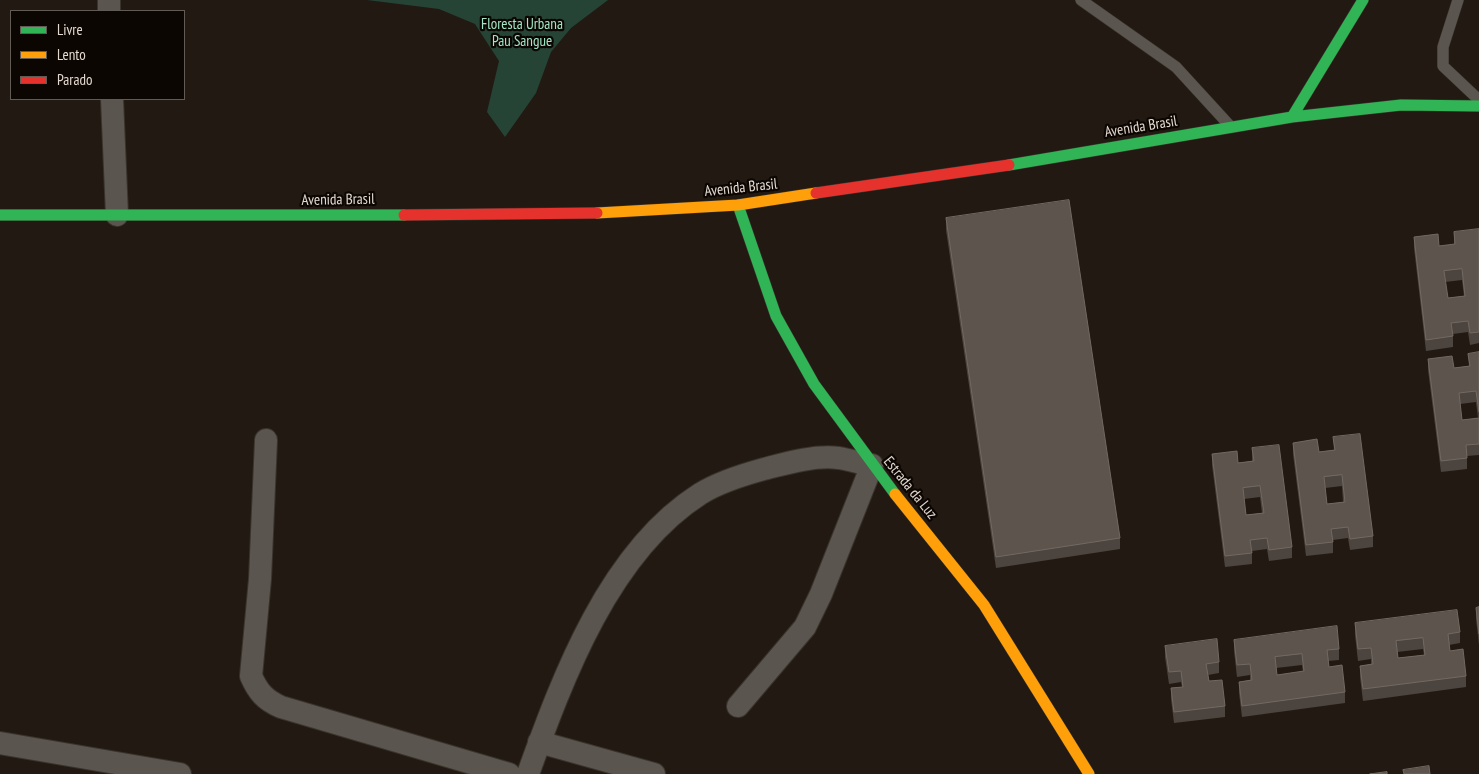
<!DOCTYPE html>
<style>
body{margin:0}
#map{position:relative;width:1479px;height:774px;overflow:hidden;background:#221a12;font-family:"PT Sans Narrow",sans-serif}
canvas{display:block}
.legend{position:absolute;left:10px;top:10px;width:175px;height:90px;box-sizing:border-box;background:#0c0603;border:1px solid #625a55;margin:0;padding:6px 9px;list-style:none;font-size:15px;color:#e3d9d0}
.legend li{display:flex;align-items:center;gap:10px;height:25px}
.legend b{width:25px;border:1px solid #625a55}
</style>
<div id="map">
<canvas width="1479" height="774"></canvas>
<ul class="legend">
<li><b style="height:6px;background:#30b455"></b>Livre</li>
<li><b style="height:6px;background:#ff9f0a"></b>Lento</li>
<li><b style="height:6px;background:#e5322d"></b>Parado</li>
</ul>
</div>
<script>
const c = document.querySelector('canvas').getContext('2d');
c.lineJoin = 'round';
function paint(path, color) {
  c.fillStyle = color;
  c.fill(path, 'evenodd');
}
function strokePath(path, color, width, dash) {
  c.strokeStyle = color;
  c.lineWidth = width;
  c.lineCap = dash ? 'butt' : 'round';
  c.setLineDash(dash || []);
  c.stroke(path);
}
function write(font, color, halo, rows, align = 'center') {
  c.font = font + ' "PT Sans Narrow",sans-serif';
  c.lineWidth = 4.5;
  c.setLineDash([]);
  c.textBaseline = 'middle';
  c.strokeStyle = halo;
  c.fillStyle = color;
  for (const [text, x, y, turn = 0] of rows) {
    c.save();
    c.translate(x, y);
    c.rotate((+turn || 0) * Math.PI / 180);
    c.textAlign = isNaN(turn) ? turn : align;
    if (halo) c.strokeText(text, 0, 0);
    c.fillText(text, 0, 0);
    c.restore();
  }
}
paint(new Path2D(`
 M367 0H608L571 28 551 52 536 93 505 137 487 112 499 61 475 24 439 9Z`), '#254435');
const lane = new Path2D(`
 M1081 0 1176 67 1230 126
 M1458 0 1443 47V66L1479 100`);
const street = new Path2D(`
 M109 0V11
 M112 99 117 215
 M266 440 260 579 251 676C258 692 265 700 281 707L509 774
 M539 742 654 774
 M0 743 180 774
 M528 774C563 677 609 552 700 494 719 482 742 475 764 469 787 463 814 455 839 458 850 460 861 463 872 465L821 594 805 627 738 706`);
const fast = new Path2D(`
 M1292 117 1363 0
 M1009 165 1292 117 1401 105 1479 106
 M738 205 776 316 814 384 895 494
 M0 215H404`);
const slow = new Path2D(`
 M597 213 738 205 816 193
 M895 494 984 605 1089 774`);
const jam = new Path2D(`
 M816 193 1009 165
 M404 215 597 213`);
strokePath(lane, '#3a342e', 12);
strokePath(street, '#3a342e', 24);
strokePath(fast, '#3a342e', 12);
strokePath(slow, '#3a342e', 12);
strokePath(jam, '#3a342e', 12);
strokePath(lane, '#5b554f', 11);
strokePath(street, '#5b554f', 22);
strokePath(fast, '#30b455', 11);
strokePath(slow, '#ff9f0a', 11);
strokePath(jam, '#e5322d', 11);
paint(new Path2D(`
 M946 218 1120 538V549L996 568 946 230Z
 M1479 229V343L1470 345 1468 332 1453 334V347L1426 351 1414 248V237L1439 246 1454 245V232ZM1462 280 1464 296 1448 298 1445 282Z
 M1479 352V455L1467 456V469L1441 472 1428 370V359L1454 368 1469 366 1468 354ZM1476 402 1478 418 1462 420 1460 404Z
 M1333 437 1373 536V547L1350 550 1348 538 1333 540V553L1306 556 1293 454V443L1319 452 1334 450ZM1342 486 1343 502 1327 504 1325 488Z
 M1252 448 1292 547V558L1269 561 1267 549 1252 551V564L1225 567 1212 465V454L1238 463 1252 461ZM1260 497 1262 513 1246 515 1244 499Z
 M1479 607V645L1476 619V608Z
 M1355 623 1460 632V643L1449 645 1450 651 1466 676V687L1363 701 1360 677V666L1371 664V659L1358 661 1355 635ZM1423 649 1424 655 1398 658 1397 652Z
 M1234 640 1339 649V660L1328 661 1329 667 1345 692V703L1242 717 1239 693V682L1250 680V675L1237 677 1234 651ZM1302 665 1303 672 1277 675 1276 668Z
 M1165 646 1219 662V673L1208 675 1209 681 1225 706V717L1174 723 1171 699V688L1182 687 1181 682 1169 684 1165 657Z`), '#4c443e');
const building = new Path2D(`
 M1069 200 1120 538 996 557 946 218Z
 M1479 229V332L1470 333 1468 321 1451 323 1453 336 1426 340 1414 237 1438 234 1439 246 1455 244 1454 232ZM1462 269 1465 296 1448 298 1444 271Z
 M1479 352V412L1476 391 1459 393 1462 420 1479 418V444L1466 445 1467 458 1441 461 1428 359 1452 356 1454 368 1470 366 1468 354Z
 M1360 434 1373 536 1350 539 1348 527 1331 529 1333 542 1306 545 1293 443 1317 439 1319 452 1335 450 1333 437ZM1342 475 1345 502 1327 504 1324 477Z
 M1279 445 1292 547 1269 550 1267 538 1250 540 1252 553 1225 556 1212 454 1237 451 1238 463 1254 461 1252 448ZM1260 486 1264 513 1246 515 1243 488Z
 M1479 607V634L1476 608Z
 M1457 610 1460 632 1448 634 1450 651 1463 649 1466 676 1363 689 1360 666 1373 664 1371 648 1358 649 1355 623ZM1423 638 1425 655 1398 658 1396 641Z
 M1337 626 1339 649 1327 650 1329 667 1342 665 1345 692 1242 706 1239 682 1252 680 1250 664 1237 665 1234 640ZM1302 654 1304 671 1277 675 1275 657Z
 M1217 639 1219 662 1206 664 1209 681 1222 680 1225 706 1174 712 1171 688 1183 687 1181 671 1169 672 1165 646Z
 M1429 766 1430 774H1404L1403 770Z
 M1387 772V774H1370Z`);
paint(building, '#5d544e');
strokePath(building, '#726962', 1);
write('15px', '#a1e6c5', '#0c0603', [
 ["Floresta Urbana",522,25],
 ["Pau Sangue",522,42]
]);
write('15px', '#e3d9d0', '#0c0603', [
 ["Avenida Brasil",1141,127,-9],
 ["Avenida Brasil",741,188,-6],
 ["Avenida Brasil",338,200,-1],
 ["Estrada da Luz",910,488,51]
]);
</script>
